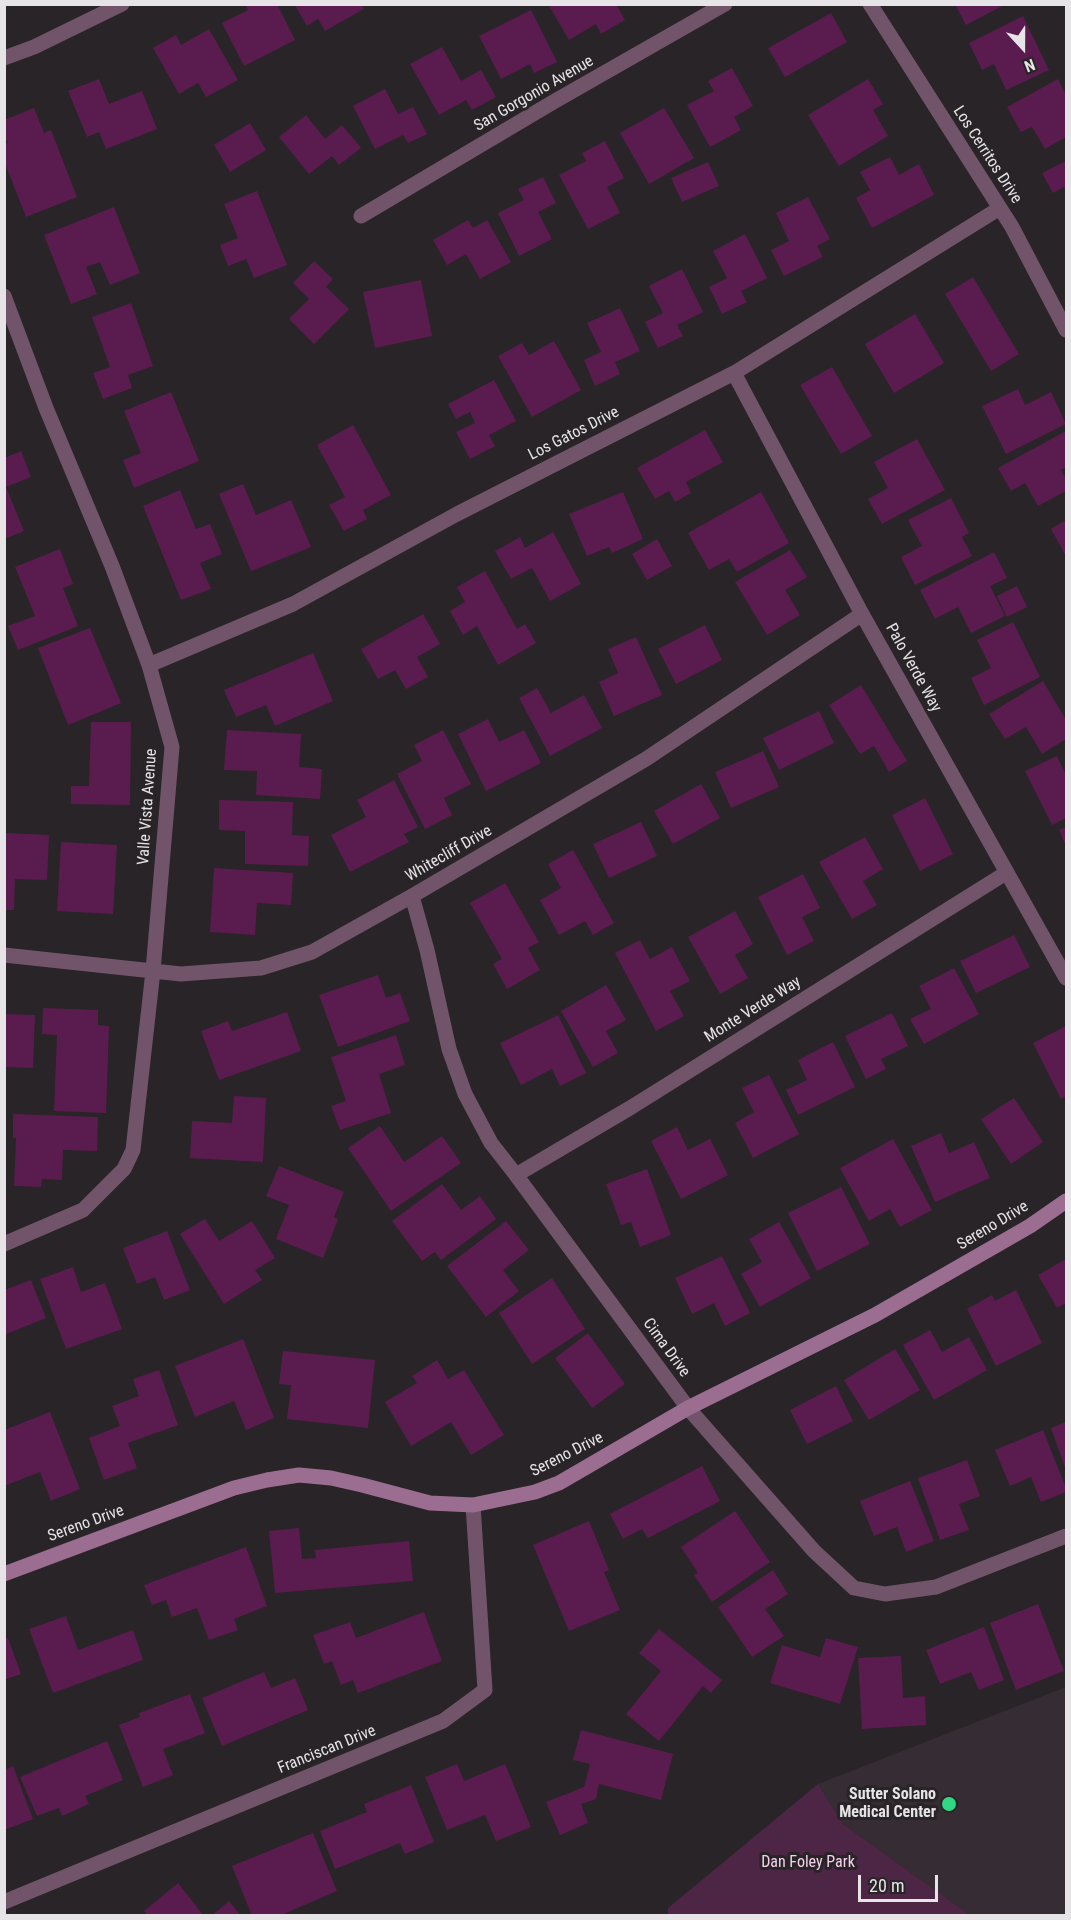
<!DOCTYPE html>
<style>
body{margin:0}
#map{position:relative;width:1071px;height:1920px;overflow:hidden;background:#282427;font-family:"Roboto Condensed",sans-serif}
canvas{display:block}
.frame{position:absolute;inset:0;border:6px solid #e6e4e6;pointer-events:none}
.north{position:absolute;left:993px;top:18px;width:60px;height:60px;-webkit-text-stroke:4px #282427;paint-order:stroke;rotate:159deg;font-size:16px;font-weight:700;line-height:24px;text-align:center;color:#e6e4e6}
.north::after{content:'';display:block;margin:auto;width:21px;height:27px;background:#e6e4e6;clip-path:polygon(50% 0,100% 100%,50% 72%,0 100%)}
.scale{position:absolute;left:858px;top:1875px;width:80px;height:27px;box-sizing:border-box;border:3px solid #e6e4e6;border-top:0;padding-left:8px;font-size:18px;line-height:21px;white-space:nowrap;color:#e6e4e6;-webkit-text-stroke:4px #282427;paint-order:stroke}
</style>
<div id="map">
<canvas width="1071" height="1920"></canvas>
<div class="frame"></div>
<div class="north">N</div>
<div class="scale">20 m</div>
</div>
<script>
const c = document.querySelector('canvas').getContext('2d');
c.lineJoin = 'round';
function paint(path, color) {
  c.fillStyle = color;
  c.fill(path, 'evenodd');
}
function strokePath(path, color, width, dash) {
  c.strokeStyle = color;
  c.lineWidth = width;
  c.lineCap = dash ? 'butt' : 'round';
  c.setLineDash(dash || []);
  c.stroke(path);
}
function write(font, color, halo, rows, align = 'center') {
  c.font = font + ' "Roboto Condensed",sans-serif';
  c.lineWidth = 6;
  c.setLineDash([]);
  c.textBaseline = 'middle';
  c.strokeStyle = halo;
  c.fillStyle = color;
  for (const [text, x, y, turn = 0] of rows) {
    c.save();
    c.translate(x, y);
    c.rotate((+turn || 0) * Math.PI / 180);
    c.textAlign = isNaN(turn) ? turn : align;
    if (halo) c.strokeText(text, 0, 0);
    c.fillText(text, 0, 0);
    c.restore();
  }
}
paint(new Path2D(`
 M1066 1687V1915H970L843 1824 818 1784Z`), '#362d34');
paint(new Path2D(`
 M818 1784 843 1824 970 1915H668V1908Z`), '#4d2645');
paint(new Path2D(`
 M245 4H277L295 40 244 66 222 23 248 10Z
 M294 4H362L364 9 325 31 318 19 307 26Z
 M548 4H616L625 20 601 34 596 24 569 40Z
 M955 4H1006L966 25Z
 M531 10 557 62 534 73 530 64 501 79 479 36Z
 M831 13 847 42 785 77 768 48Z
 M1023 16 1049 70 1006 90 994 64 982 70 969 43Z
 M209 29 238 80 206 97 198 83 179 94 153 48 176 35 181 45Z
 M442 47 461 81 481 70 496 97 472 110 466 100 439 115 410 64Z
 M732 68 753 106 734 117 741 130 710 147 687 105 714 91 708 81Z
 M99 79 109 104 142 91 157 129 106 149 99 132 87 137 68 91Z
 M868 79 883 104 873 110 888 136 839 166 808 115Z
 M1058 79 1066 95V137L1045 149 1032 127 1021 132 1007 107Z
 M385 89 398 114 413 107 427 134 408 143 403 135 375 149 353 106Z
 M34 108 44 133 51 130 77 197 26 217 4 161V144L8 143 4 135V120Z
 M664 108 694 158 649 184 620 133Z
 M306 115 325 139 342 125 361 148 339 165 332 156 309 174 279 137Z
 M250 123 266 150 230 172 214 145Z
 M605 141 624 178 607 187 620 213 588 229 559 175 586 161 582 153Z
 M890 157 899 175 919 164 934 195 872 228 856 198 870 190 860 172Z
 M1066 161V191L1064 187 1053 193 1042 173Z
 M708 162 719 186 682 202 671 178Z
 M543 177 556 203 538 212 552 239 519 256 498 213 524 200 518 189Z
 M257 191 287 265 254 278 246 259 228 266 220 245 238 238 224 204Z
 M808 197 830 239 817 246 823 257 784 276 771 250 789 241 776 213Z
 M114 207 140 273 110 285 100 262 86 267 97 294 71 304 44 235Z
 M468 220 473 228 487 220 511 262 480 279 466 254 447 265 433 240Z
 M745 234 767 278 741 291 747 302 722 314 709 287 727 278 713 251Z
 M314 261 333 279 326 287 349 309 314 344 289 319 309 299 293 283Z
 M682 269 703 312 677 325 683 336 658 348 645 322 663 313 649 286Z
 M973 277 1019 354 991 371 945 294Z
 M421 280 432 336 375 348 363 292Z
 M131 303 153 366 128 375 132 388 103 399 93 373 110 367 92 317Z
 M620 308 640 351 615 362 620 374 595 386 584 360 601 352 587 323Z
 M915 314 944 363 894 393 865 344Z
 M554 341 581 390 532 417 498 356 522 343 529 355Z
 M832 367 872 436 841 454 800 385Z
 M494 380 516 421 489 435 495 446 470 459 456 432 475 423 470 412 456 419 448 404Z
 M1018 389 1025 405 1051 392 1066 424 1006 454 982 406Z
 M171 392 199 461 134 488 123 460 141 453 124 411Z
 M353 425 391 495 363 510 367 519 344 531 329 505 345 497 317 445Z
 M705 430 723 462 686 482 691 493 675 502 669 491 655 499 637 468Z
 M1066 431V467L1061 470 1066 479V491L1038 506 1025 483 1011 491 998 468Z
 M917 439 945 490 882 524 868 499 888 488 874 462Z
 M21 451 31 477 6 487 24 531 4 539V458Z
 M243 484 256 515 291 500 311 547 251 571 219 494Z
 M180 490 196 529 210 524 222 554 200 563 211 589 181 600 143 506Z
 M623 492 643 539 612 553 609 547 587 556 569 514Z
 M761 492 789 543 737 572 729 559 709 570 688 533Z
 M951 498 969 533 962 537 972 556 915 585 901 557 922 546 908 520Z
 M1066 520V556L1051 529Z
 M553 532 581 584 550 601 532 568 511 579 495 551 520 537 525 548Z
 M657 539 672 566 647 580 632 554Z
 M60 549 73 584 63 588 78 626 18 650 8 626 35 616 15 567Z
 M790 550 807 577 785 590 800 615 767 635 735 582Z
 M994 552 1007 578 990 586 1005 616 971 633 958 607 935 619 920 590Z
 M485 571 517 629 525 624 536 643 498 665 477 626 463 635 450 611 465 602 457 587Z
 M1017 586 1027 607 1007 617 997 596Z
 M423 614 440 644 417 657 428 677 406 689 395 670 378 679 361 649Z
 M1013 622 1040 677 984 705 971 678 991 668 977 640Z
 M705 625 722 660 676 684 658 649Z
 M90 628 121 703 68 725 38 648Z
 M636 637 662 695 614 716 599 682 618 673 608 649Z
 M313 653 333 701 275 726 266 705 236 717 224 690Z
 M1043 681 1066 720V739L1042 754 1026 727 1005 739 989 714Z
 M861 685 907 761 889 772 874 746 860 754 829 705Z
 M537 688 551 713 584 695 602 728 550 756 519 698Z
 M819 711 834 743 779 770 763 738Z
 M488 719 499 742 524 730 541 763 486 791 458 734Z
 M91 722H131L130 805 71 804V786H89Z
 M227 730 301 734 299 767 322 769 320 799 256 795 257 771 224 770Z
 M443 730 471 784 444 798 452 815 425 829 397 774 422 761 414 745Z
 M763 751 779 787 731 808 715 772Z
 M1057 756 1066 775V818L1052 825 1025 771Z
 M394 780 418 827 404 834 409 842 350 872 331 835 366 817 357 800Z
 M701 784 720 818 673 844 654 811Z
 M925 798 953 854 920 871 892 815Z
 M219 800 293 802 292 835 309 836 308 866 245 864V831L219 830Z
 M641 822 657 856 609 878 593 844Z
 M1066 827V846L1059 830Z
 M5 833 49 835 47 880 15 879 14 910H5Z
 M865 837 883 869 863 881 877 905 852 919 819 862Z
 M61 842 117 845 113 914 57 911Z
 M573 850 614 923 593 935 585 921 559 935 540 900 561 888 548 864Z
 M214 868 293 873 291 905 257 903 255 935 210 932Z
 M803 874 820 908 802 917 814 941 787 955 758 897Z
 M505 883 539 942 528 948 540 970 507 989 493 964 502 959 470 903Z
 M735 911 753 944 735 955 748 978 720 994 688 937Z
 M1014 935 1030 967 976 993 960 961Z
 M640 940 650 959 672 947 690 981 670 991 684 1016 656 1031 615 953Z
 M954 968 979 1014 924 1044 910 1019 931 1009 919 986Z
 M378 975 386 998 400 993 410 1021 338 1047 319 995Z
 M606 985 626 1020 606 1031 618 1053 593 1067 561 1011Z
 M43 1008 98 1010V1025L109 1026 106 1113 54 1111 57 1035 42 1034Z
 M287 1012 301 1051 219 1080 201 1031 228 1021 232 1031Z
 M892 1013 908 1046 881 1059 886 1069 866 1079 845 1036Z
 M4 1014 35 1015 33 1068 4 1067Z
 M558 1015 586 1073 560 1086 552 1069 521 1085 500 1043Z
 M1066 1026V1096L1061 1099 1033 1043Z
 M396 1035 405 1065 379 1074 391 1113 340 1130 331 1106 346 1101 331 1057Z
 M833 1042 855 1087 798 1115 786 1090 807 1080 798 1060Z
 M769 1075 799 1134 753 1158 735 1123 754 1112 742 1088Z
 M234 1096 266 1098 263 1162 190 1158 192 1121 232 1123Z
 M1014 1098 1043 1142 1011 1164 981 1119Z
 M13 1114 98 1117 97 1151 63 1150 62 1180 42 1179 41 1187 14 1186 16 1138H13Z
 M380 1126 404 1162 442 1136 461 1163 391 1211 348 1148Z
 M677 1127 688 1150 710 1139 728 1175 681 1199 651 1141Z
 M941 1133 949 1153 974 1142 990 1178 935 1202 911 1146Z
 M893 1139 932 1210 900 1227 890 1209 869 1221 840 1168Z
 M279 1166 344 1192 334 1217 338 1219 323 1258 276 1239 289 1205 266 1196Z
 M647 1169 671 1235 640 1247 631 1222 621 1225 606 1184Z
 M442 1184 461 1210 480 1196 496 1219 441 1260 435 1252 422 1261 392 1221Z
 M841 1187 870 1244 817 1271 788 1213Z
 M205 1219 219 1241 252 1221 275 1258 255 1270 262 1280 224 1304 180 1234Z
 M506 1221 529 1250 503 1270 519 1291 486 1317 447 1266Z
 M779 1222 811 1278 760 1307 741 1274 762 1262 749 1239Z
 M167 1231 190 1290 164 1300 155 1277 137 1284 123 1248Z
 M722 1256 750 1313 725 1326 714 1303 692 1314 675 1278Z
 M1066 1259V1303L1057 1308 1038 1275Z
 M73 1267 81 1292 105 1283 122 1329 66 1349 40 1279Z
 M552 1278 585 1329 532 1364 499 1313Z
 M31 1280 46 1318 4 1335V1290Z
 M1016 1290 1042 1343 996 1366 967 1309 992 1295 995 1301Z
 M930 1330 942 1352 969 1337 987 1370 934 1400 903 1345Z
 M588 1333 625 1384 592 1408 555 1358Z
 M243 1339 274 1418 246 1430 234 1401 195 1417 175 1366Z
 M895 1349 920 1390 869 1420 844 1380Z
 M283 1351 375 1360 368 1428 287 1419 291 1385 279 1384Z
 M437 1360 448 1379 464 1370 504 1435 471 1455 451 1422 411 1446 385 1402 417 1383 412 1376Z
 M159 1370 178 1425 128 1443 137 1468 104 1480 89 1438 120 1426 112 1406 139 1396 133 1379Z
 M836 1386 853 1421 807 1444 790 1410Z
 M50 1412 80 1489 51 1501 40 1472 4 1486V1430Z
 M1066 1422V1470L1051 1428Z
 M1043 1430 1066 1488V1492L1041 1502 1031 1477 1010 1486 995 1450Z
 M967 1460 980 1496 959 1504 969 1530 940 1540 918 1478Z
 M702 1466 720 1501 648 1538 642 1529 623 1539 610 1514Z
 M910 1481 934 1541 906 1552 897 1527 874 1536 860 1501Z
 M735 1511 770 1562 712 1602 694 1575 698 1573 681 1547Z
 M589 1521 609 1570 604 1572 620 1610 569 1631 533 1545Z
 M299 1528 302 1559 316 1558 315 1550 409 1541 413 1581 275 1593 269 1531Z
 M246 1547 267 1606 234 1619 238 1630 209 1640 197 1608 172 1617 166 1600 152 1605 144 1585Z
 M773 1570 788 1594 765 1609 784 1636 752 1657 718 1607Z
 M1038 1604 1064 1671 1016 1690 990 1623Z
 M424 1612 442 1661 358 1693 353 1680 341 1685 332 1661 324 1664 313 1635 350 1622 356 1638Z
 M66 1616 78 1650 133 1630 143 1660 53 1693 29 1629Z
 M984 1627 1004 1680 979 1690 971 1672 940 1684 926 1650Z
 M659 1629 722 1680 711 1693 703 1686 659 1741 626 1714 661 1671 639 1653Z
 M8 1638 21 1674 4 1680V1639Z
 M826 1638 858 1647 840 1704 770 1683 782 1645 820 1657Z
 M901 1656 903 1698 925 1696 926 1725 862 1729 858 1658Z
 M264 1672 271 1688 295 1678 308 1710 222 1746 202 1698Z
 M190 1694 205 1733 163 1749 173 1775 143 1787 119 1725 140 1717 139 1713Z
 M581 1730 673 1754 661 1800 599 1784 596 1799 581 1804 588 1823 560 1835 546 1802 584 1787 590 1764 573 1760Z
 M107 1741 123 1780 85 1796 89 1804 62 1816 59 1808 37 1816 20 1777Z
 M457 1764 464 1781 505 1764 531 1827 496 1841 485 1815 447 1830 425 1777Z
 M13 1766 33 1819 4 1830V1770Z
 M411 1785 434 1842 405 1854 400 1843 335 1869 320 1831 367 1812 364 1804Z
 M313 1833 337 1891 279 1916H252L232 1866Z
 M178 1883 204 1916H148L144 1911Z
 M229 1901 241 1916H211Z`), '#5a1c4f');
strokePath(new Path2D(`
 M870 4 1012 227 1066 330
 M4 58 34 47 122 4
 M361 216 555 101 725 4
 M4 296 46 408 112 566 149 665 172 747 153 971 133 1150 124 1169 83 1210 4 1244
 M734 373 862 614 1066 978
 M149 665 293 604 457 514 734 373 1000 208
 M412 896 427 950 449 1049 465 1094 491 1143 516 1175 688 1408 814 1551 854 1588 885 1594 936 1587 1066 1536
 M4 955 181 974 261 968 312 952 412 896 646 759 862 614
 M516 1175 630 1108 1006 873
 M4 1902 443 1721 485 1690 473 1505`), '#71546a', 15);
strokePath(new Path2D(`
 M4 1574 234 1488 267 1480 299 1475 331 1478 362 1485 430 1503 473 1505 535 1492 559 1483 688 1408 875 1315 1030 1226 1066 1201`), '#9b6d91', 15);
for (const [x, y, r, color] of [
 [949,1804,8,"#30d883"]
]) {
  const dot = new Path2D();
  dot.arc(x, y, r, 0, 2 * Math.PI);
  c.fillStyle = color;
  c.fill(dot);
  strokePath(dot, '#282427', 2);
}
write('16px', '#e6e4e6', '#282427', [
 ["San Gorgonio Avenue",534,94,-30],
 ["Los Cerritos Drive",987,155,57],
 ["Los Gatos Drive",574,434,-27],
 ["Palo Verde Way",913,668,61],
 ["Valle Vista Avenue",148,807,-86],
 ["Whitecliff Drive",449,854,-30],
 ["Monte Verde Way",753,1010,-32],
 ["Sereno Drive",993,1226,-31],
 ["Cima Drive",666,1348,54],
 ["Sereno Drive",567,1455,-27],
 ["Sereno Drive",86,1524,-20],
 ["Franciscan Drive",327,1750,-22]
]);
write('bold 16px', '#e6e4e6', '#282427', [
 ["Sutter Solano",936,1795],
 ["Medical Center",936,1813]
], 'right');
write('16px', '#f7d0ed', '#282427', [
 ["Dan Foley Park",808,1863]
]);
</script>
